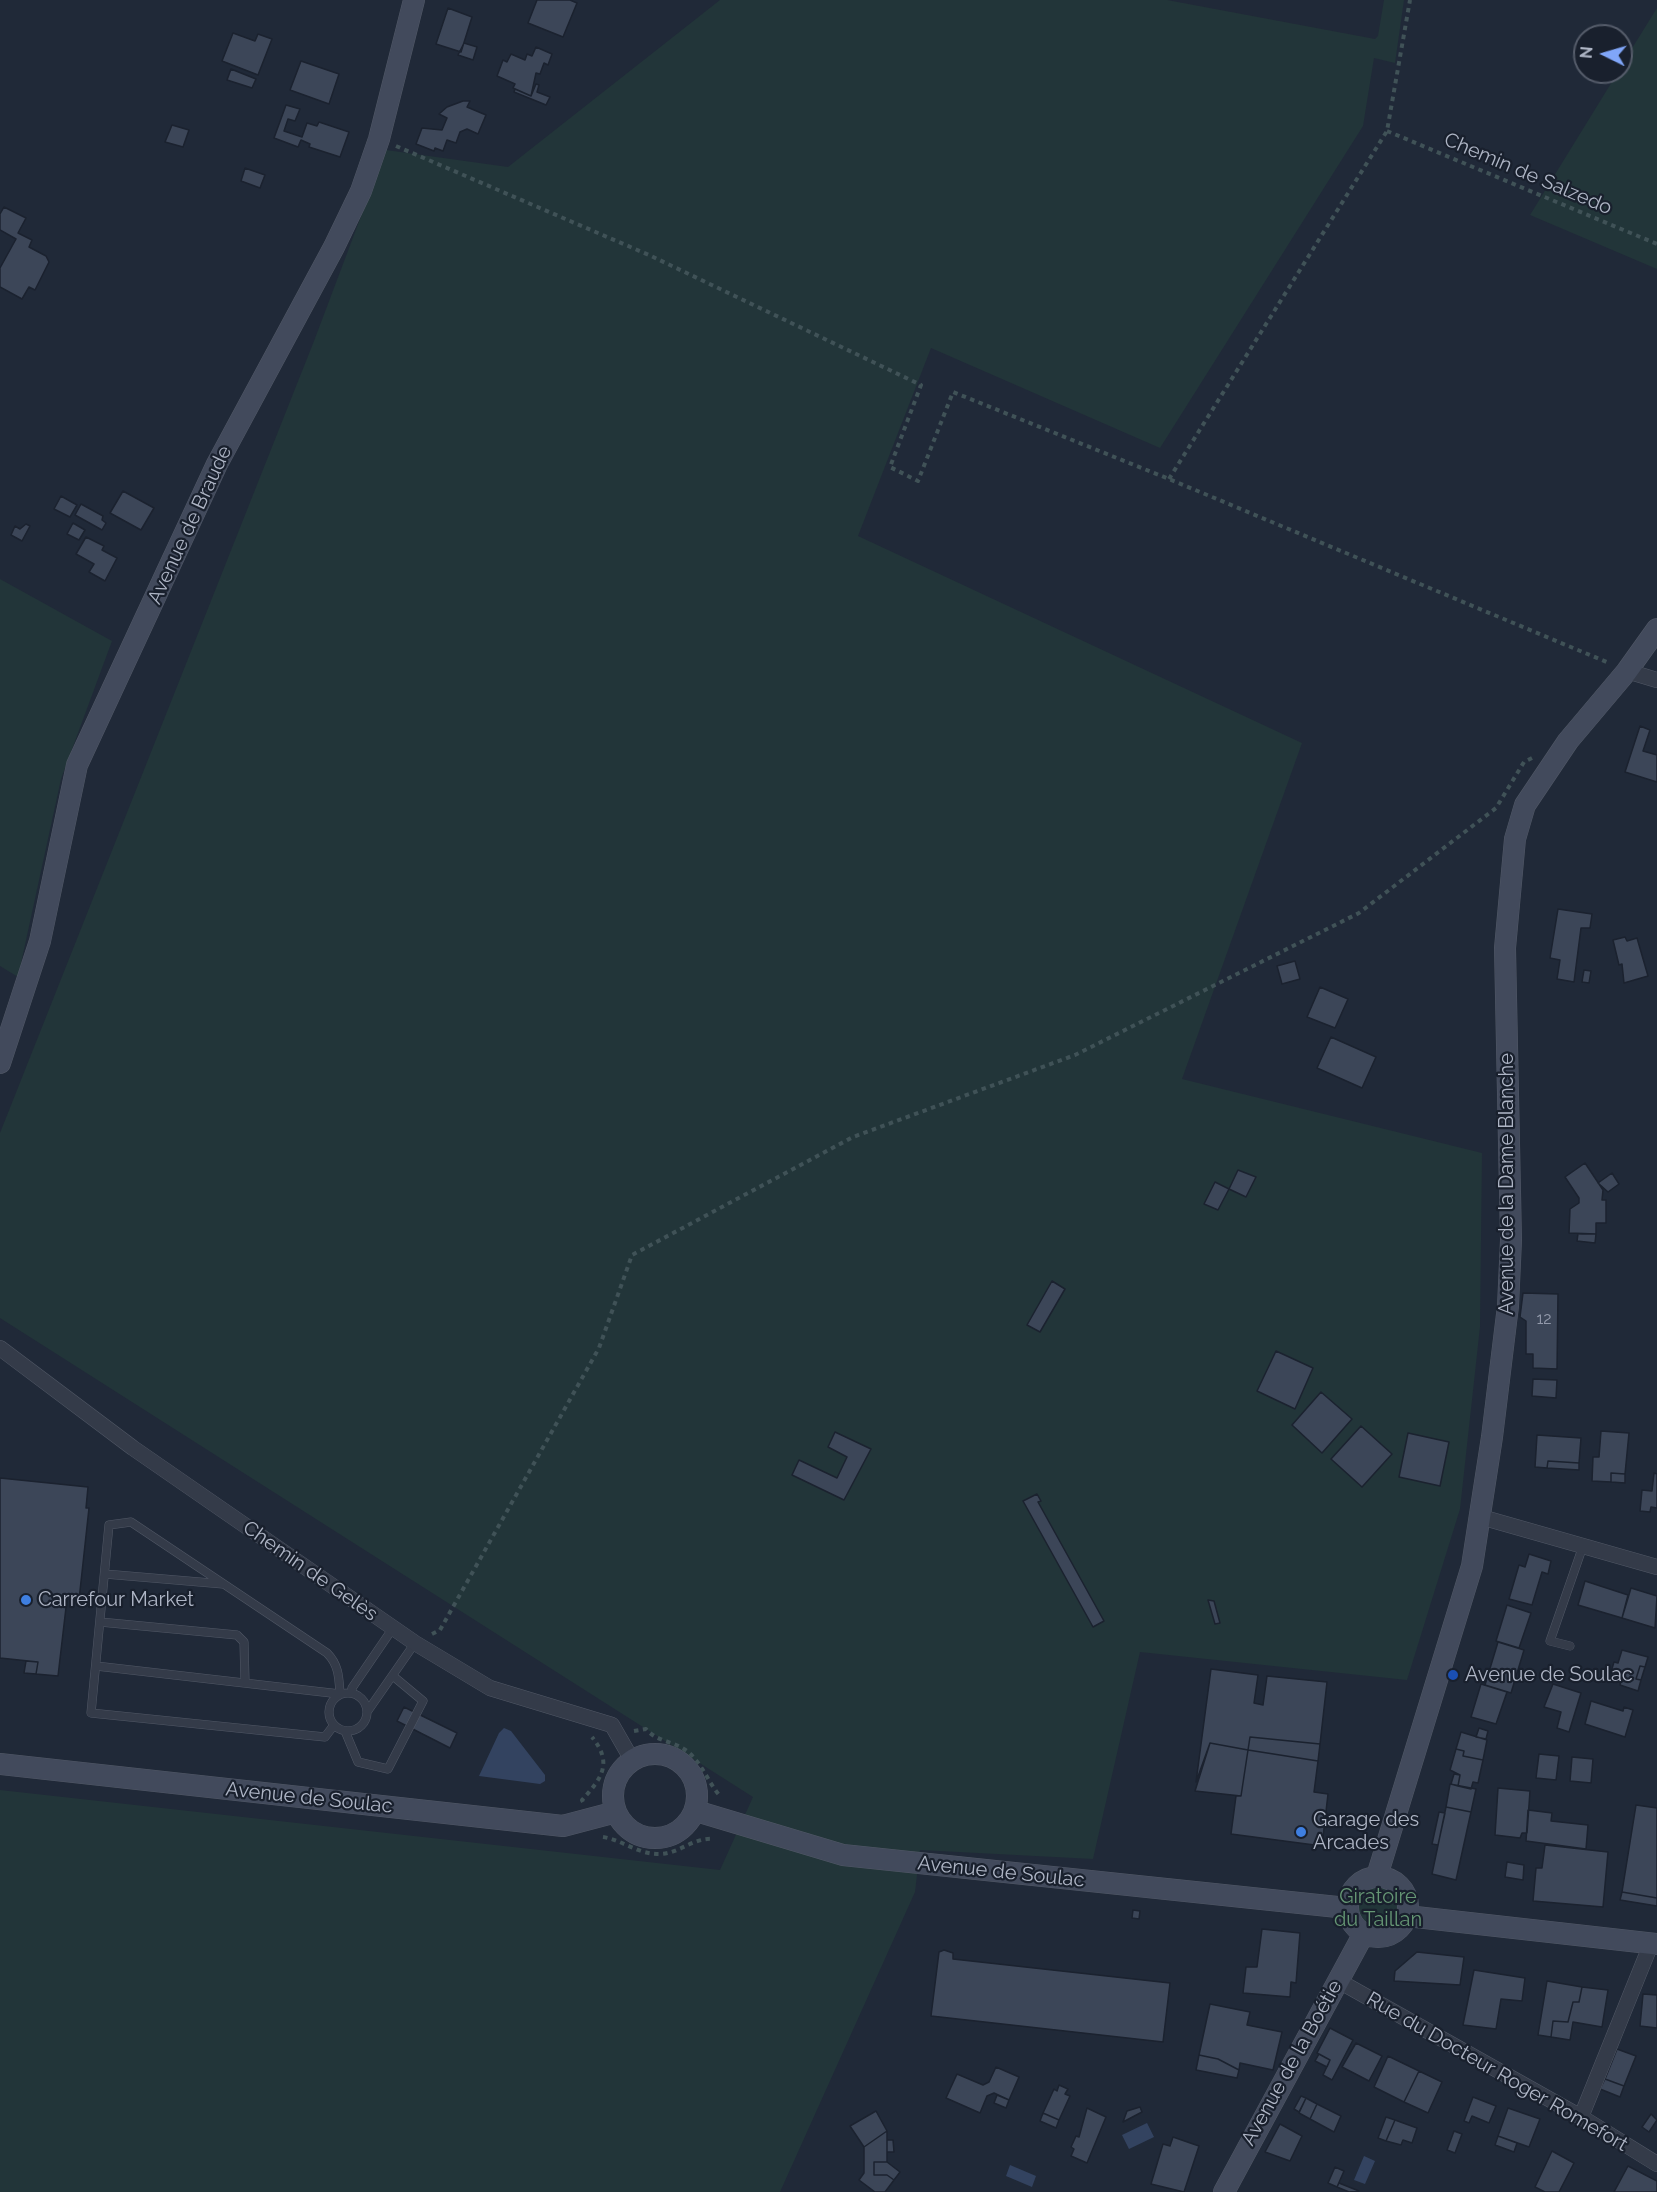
<!DOCTYPE html>
<meta charset="utf-8">
<style>
body{margin:0}
#map{position:relative;width:1657px;height:2192px;overflow:hidden;background:#202938;font-family:Raleway,sans-serif}
canvas{display:block}
.north{position:absolute;left:1573px;top:24px;width:60px;height:60px;box-sizing:border-box;background:#19202d;border:2px solid #555c6a;border-radius:50%;rotate:275deg;font-size:16px;font-weight:700;line-height:24px;text-align:center;color:#aeb5c5}
.north::after{content:'';display:block;margin:auto;width:21px;height:27px;background:#80a6f9;clip-path:polygon(50% 0,100% 100%,50% 72%,0 100%)}
</style>
<div id="map">
<canvas width="1657" height="2192"></canvas>
<div class="north">N</div>
</div>
<script>
const c = document.querySelector('canvas').getContext('2d');
c.lineJoin = 'round';
function paint(path, color) {
  c.fillStyle = color;
  c.fill(path, 'evenodd');
}
function strokePath(path, color, width, dash) {
  c.strokeStyle = color;
  c.lineWidth = width;
  c.lineCap = dash ? 'butt' : 'round';
  c.setLineDash(dash || []);
  c.stroke(path);
}
function write(font, color, halo, rows, align = 'center') {
  c.font = font + ' Raleway,sans-serif';
  c.lineWidth = 4.5;
  c.setLineDash([]);
  c.textBaseline = 'middle';
  c.strokeStyle = halo;
  c.fillStyle = color;
  for (const [text, x, y, turn = 0] of rows) {
    c.save();
    c.translate(x, y);
    c.rotate((+turn || 0) * Math.PI / 180);
    c.textAlign = isNaN(turn) ? turn : align;
    if (halo) c.strokeText(text, 0, 0);
    c.fillText(text, 0, 0);
    c.restore();
  }
}
paint(new Path2D(`
 M720 0H1167L1375 39 1378 36 1384 0H1404L1395 63 1374 58 1363 126 1160 448 931 348 858 536 1302 743 1182 1079 1482 1153 1480 1327 1460 1509 1407 1680 1140 1652 1093 1859 920 1850 915 1892 780 2192H0V1790L720 1870 753 1797 0 1318V1133L314 341 386 150 508 167Z
 M1657 8V269L1530 215 1618 72H1621V66Z
 M0 579 112 641 61 779 18 977 0 966Z
 M1356 1908a22 22 0 1 1 44 0a22 22 0 1 1-44 0Z`), '#223539');
paint(new Path2D(`
 M504 1728 511 1731 545 1775V1781L540 1784 479 1776 499 1733Z
 M1147 2123 1154 2137 1129 2149 1122 2135Z
 M1364 2156 1375 2161 1365 2184 1354 2180Z
 M1010 2165 1036 2176 1032 2187 1006 2176Z`), '#334360');
const building = new Path2D(`
 M537 0H570L577 3 563 37 528 23Z
 M448 8 472 17 461 52 436 44Z
 M233 33 255 41 258 34 272 39 258 75 222 61Z
 M464 43 477 47 473 60 458 55Z
 M536 47 552 54 548 65 544 63 540 74 536 73 531 96 513 88 515 84 497 76 503 60 507 62 511 54 525 60 527 54 532 56Z
 M301 61 339 74 329 104 290 90Z
 M231 69 256 79 252 88 227 80Z
 M536 84 539 85 537 92 550 97 546 105 514 92 515 89 531 96Z
 M463 101H470L467 107 486 115 478 134 467 129 460 132 456 143 447 140 443 151 435 148 434 151 416 144 422 128 442 130 447 118 439 114 447 107Z
 M286 105 300 109 295 121 288 119 284 131 302 137 307 123 317 126 319 122 349 132 340 157 309 147 310 144 301 140 298 147 274 138Z
 M172 125 189 130 183 147 165 142Z
 M245 168 265 175 260 188 241 181Z
 M4 207 26 218 18 233 32 240 29 247 46 256 49 262 35 290 29 287 22 299 0 287V268L16 239 0 230V214Z
 M123 491 154 508 141 530 110 513Z
 M61 496 77 505 70 517 54 509Z
 M81 504 103 516 102 520 106 523 102 530 75 515Z
 M73 523 85 530 79 540 67 534Z
 M26 524 30 526 22 541 11 535 15 526 20 529Z
 M86 537 104 546 102 550 117 558 105 581 89 572 94 564 76 554Z
 M1640 726 1650 730 1643 751 1657 755V782L1625 772Z
 M1558 909 1592 914 1590 928H1581L1574 982 1557 979 1560 960 1550 958Z
 M1625 937 1627 941 1637 938 1648 976 1624 983 1622 964 1619 965 1613 940Z
 M1295 961 1300 979 1282 984 1277 966Z
 M1584 970 1591 971 1589 983 1582 982Z
 M1320 987 1348 999 1335 1028 1307 1017Z
 M1331 1037 1376 1057 1362 1088 1317 1068Z
 M1585 1163 1603 1190 1602 1200H1606V1223H1596V1234L1569 1233 1570 1209 1579 1203V1198L1565 1177Z
 M1238 1170 1256 1177 1246 1197 1229 1189Z
 M1612 1173 1619 1184 1608 1192 1598 1183Z
 M1215 1182 1229 1189 1218 1210 1204 1204Z
 M1578 1234H1596L1595 1243 1577 1241Z
 M1052 1281 1065 1289 1040 1332 1027 1325Z
 M1523 1293 1558 1294 1557 1369 1533 1368V1354H1526V1321L1520 1317Z
 M1276 1351 1313 1368 1295 1409 1257 1391Z
 M1533 1379 1557 1380 1556 1398 1532 1396Z
 M1321 1392 1352 1419 1322 1453 1292 1425Z
 M1361 1426 1392 1454 1362 1487 1331 1459Z
 M1601 1431 1629 1433 1625 1474 1611 1473V1482L1592 1481 1593 1457H1599Z
 M835 1432 871 1449 844 1500 792 1475 799 1460 837 1478 847 1457 828 1447Z
 M1408 1433 1449 1442 1440 1486 1399 1477Z
 M1537 1435 1581 1438 1579 1463 1548 1461 1547 1468 1535 1467Z
 M1548 1461 1579 1463V1470L1547 1468Z
 M1611 1473 1625 1474V1483L1611 1482Z
 M1654 1473 1657 1474V1508L1651 1507 1650 1512 1640 1511 1642 1490 1652 1491Z
 M0 1478 88 1487 86 1508H89L79 1600 67 1599 58 1676 36 1674 38 1662 0 1658Z
 M1037 1494 1041 1501 1038 1502 1104 1621 1093 1627 1023 1501Z
 M1529 1554 1551 1561 1548 1574 1542 1572 1532 1605 1509 1599 1519 1565 1525 1567Z
 M1585 1581 1628 1595 1622 1618 1578 1605Z
 M1631 1588 1657 1596 1655 1628 1622 1618Z
 M1208 1600 1214 1601 1220 1623 1215 1624Z
 M1507 1605 1531 1613 1519 1648 1496 1641Z
 M1498 1642 1524 1650 1511 1693 1485 1685Z
 M1622 1650 1648 1657 1645 1667 1640 1666 1636 1679 1641 1680 1638 1691 1620 1685 1622 1675 1611 1672 1614 1662 1618 1663Z
 M26 1661 38 1662 36 1674 24 1673Z
 M1640 1666 1645 1667 1641 1680 1636 1679Z
 M1211 1669 1258 1675 1254 1703 1263 1705 1267 1676 1327 1682 1320 1744 1250 1737 1248 1750 1210 1743 1196 1782Z
 M1481 1684 1507 1692 1496 1724 1471 1717Z
 M1553 1684 1581 1693 1569 1732 1557 1728 1561 1712 1544 1707Z
 M1591 1701 1623 1711 1624 1707 1633 1710 1625 1737 1585 1724Z
 M404 1707 457 1733 450 1748 397 1721Z
 M1479 1728 1488 1731 1486 1739 1476 1737Z
 M1461 1732 1487 1740 1483 1760 1463 1756 1464 1751 1456 1749Z
 M1250 1737 1320 1744 1318 1761 1248 1750Z
 M1210 1743 1248 1750 1241 1796 1195 1791Z
 M1456 1749 1464 1751 1463 1756 1483 1760 1478 1783 1473 1782 1471 1789 1458 1786 1460 1775 1450 1770Z
 M1248 1750 1318 1761 1314 1792 1328 1794 1322 1846 1231 1834 1236 1796H1241Z
 M1539 1754 1559 1756 1556 1780 1536 1778Z
 M1572 1757 1593 1759 1591 1783 1570 1781Z
 M1454 1774 1460 1775 1458 1786 1451 1784Z
 M1450 1784 1476 1789 1471 1812 1446 1807Z
 M1498 1788 1530 1791 1527 1833H1522L1520 1838 1495 1835Z
 M1636 1805 1657 1808V1898L1622 1892Z
 M1446 1807 1471 1812 1456 1880 1432 1874Z
 M1528 1810 1552 1813 1551 1821 1588 1825 1586 1849 1526 1841Z
 M1439 1812 1445 1813 1438 1845 1432 1844Z
 M1545 1845 1608 1852 1603 1907 1533 1901 1536 1868H1542Z
 M1507 1862 1524 1865 1523 1880 1505 1877Z
 M1622 1892 1657 1898V1906L1620 1900Z
 M1133 1910 1140 1911 1139 1919 1132 1918Z
 M1262 1929 1300 1933 1296 1983 1291 1982 1290 1997 1243 1993 1246 1967H1257Z
 M944 1950 953 1953V1959L1170 1983 1163 2042 931 2016 939 1952Z
 M1417 1952 1464 1957 1460 1985 1394 1981 1395 1971Z
 M1474 1970 1525 1978 1522 2001 1501 1999 1496 2029 1463 2025Z
 M1547 1981 1582 1987 1579 2002H1573L1568 2022 1553 2021 1551 2037 1538 2035Z
 M1582 1987 1608 1990 1602 2027 1573 2022 1570 2040 1551 2037 1553 2021 1568 2022 1573 2002H1579Z
 M1643 1994 1657 1995V2028L1640 2026Z
 M1210 2004 1250 2012 1247 2025 1282 2032 1273 2070 1240 2063 1239 2070 1218 2059 1199 2055Z
 M1330 2028 1353 2040 1332 2080 1323 2075 1330 2060 1317 2053Z
 M1356 2043 1382 2056 1369 2081 1342 2067Z
 M1617 2049 1636 2056 1624 2086 1605 2079Z
 M1319 2054 1330 2060 1327 2067 1315 2061Z
 M1199 2055 1218 2059 1239 2070 1237 2078 1196 2070Z
 M1388 2056 1419 2071 1404 2102 1374 2087Z
 M996 2067 1019 2077 1009 2100 994 2093 987 2096 980 2113 946 2098 957 2074 983 2085 989 2082Z
 M1419 2071 1442 2082 1428 2113 1404 2102Z
 M1605 2079 1624 2086 1620 2097 1600 2089Z
 M1059 2085 1068 2089 1065 2094 1070 2096 1059 2120 1043 2113 1054 2089 1057 2091Z
 M997 2095 1009 2100 1006 2108 994 2103Z
 M1301 2096 1306 2098 1299 2112 1294 2109Z
 M1473 2097 1496 2106 1489 2123 1472 2116 1469 2123 1464 2121Z
 M1306 2098 1317 2104 1310 2119 1299 2113Z
 M1317 2104 1341 2116 1334 2132 1310 2119Z
 M1140 2107 1142 2112 1123 2122 1127 2111Z
 M1087 2108 1106 2117 1087 2163 1071 2156 1074 2149 1071 2147 1076 2136 1079 2137Z
 M1508 2108 1540 2119 1529 2147 1498 2136Z
 M876 2111 887 2131 864 2147 850 2126Z
 M1043 2113 1059 2120 1056 2128 1040 2121Z
 M1651 2114 1657 2120 1649 2132 1642 2127Z
 M1386 2117 1395 2120 1386 2141 1378 2138Z
 M1395 2120 1417 2128 1412 2143 1403 2140 1401 2145 1386 2141Z
 M1280 2124 1302 2136 1290 2161 1265 2152Z
 M887 2131V2162H874V2175H887L894 2180 885 2192H875L859 2180 864 2173V2147Z
 M1454 2131 1462 2134 1455 2153 1447 2150Z
 M1498 2136 1517 2143 1514 2152 1495 2145Z
 M1173 2137 1199 2146 1184 2192 1151 2184 1163 2144 1170 2146Z
 M887 2140H893L894 2152H887Z
 M1552 2151 1574 2163 1559 2192H1545L1535 2187Z
 M874 2162H887L900 2172 894 2180 887 2175H874Z
 M1628 2166 1657 2181V2192H1614Z
 M1335 2167 1344 2171 1337 2187 1328 2183Z
 M1339 2183 1359 2191 1349 2192 1337 2187Z`);
paint(building, '#3c4658');
strokePath(building, '#1b222f', 1.5);
const lane = new Path2D(`
 M105 1574 223 1584
 M100 1622 237 1635 244 1642 245 1682
 M1570 1646 1550 1641 1583 1546
 M96 1666 340 1694C339 1678 339 1665 327 1653L131 1522 109 1525 91 1713 325 1737 334 1725
 M352 1693V1688L393 1628
 M329 1712a19 19 0 1 1 38 0a19 19 0 1 1-38 0Z
 M367 1712 415 1643
 M345 1731 358 1762 388 1769 423 1701 393 1676`);
const street = new Path2D(`
 M1627 671 1657 680
 M0 1348 133 1448 415 1643 490 1688 612 1725 632 1760
 M1481 1517 1657 1567
 M1337 1980 1581 2117 1657 2164
 M1581 2117 1651 1944`);
const secondary = new Path2D(`
 M0 1063 40 941 77 765 217 464 334 247 361 191 379 139 414 0
 M613 1796a42 42 0 1 1 84 0a42 42 0 1 1-84 0Z
 M0 1764 563 1826 616 1812
 M696 1811 843 1855 1347 1908
 M1377 1876 1472 1566 1492 1437 1508 1306 1511 1240 1505 948 1515 839 1525 805 1568 741 1627 671 1657 629
 M1348 1907a30 30 0 1 1 60 0a30 30 0 1 1-60 0Z
 M1407 1916 1657 1944
 M1224 2192 1363 1935`);
strokePath(lane, '#515866', 9);
strokePath(street, '#515866', 16);
strokePath(secondary, '#515866', 22);
strokePath(new Path2D(`
 M1387 131 1657 244
 M396 146 649 255 921 385 890 467 918 481 953 392 1169 479 1609 663
 M1169 479 1387 131 1410 0
 M432 1634 440 1630 599 1348 632 1255 853 1137 1075 1055 1359 913 1496 808 1524 762 1532 758
 M634 1731 646 1729C657 1742 674 1741 687 1751 703 1764 708 1783 721 1797
 M583 1802 582 1800C602 1778 613 1763 592 1737
 M603 1837C623 1840 638 1855 661 1854 680 1853 694 1837 714 1839`), '#405257', 4, [4.5, 4.5]);
strokePath(lane, '#343b49', 8);
strokePath(street, '#343b49', 15);
strokePath(secondary, '#424a5c', 21);
for (const [x, y, r, color] of [
 [26,1600,6,"#3f7fe0"],
 [1453,1675,6,"#1a4fb4"],
 [1301,1832,6,"#3f7fe0"]
]) {
  const dot = new Path2D();
  dot.arc(x, y, r, 0, 2 * Math.PI);
  c.fillStyle = color;
  c.fill(dot);
  strokePath(dot, '#19202d', 2);
}
write('16px', '#9299aa', null, [
 ["12",1544,1319]
]);
write('20px', '#aeb5c5', '#19202d', [
 ["Chemin de Salzedo",1528,174,23],
 ["Avenue de Braude",190,525,-65],
 ["Avenue de la Dame Blanche",1507,1184,-90],
 ["Chemin de Gelès",310,1571,35],
 ["Avenue de Soulac",309,1798,6],
 ["Avenue de Soulac",1001,1872,6],
 ["Avenue de la Boétie",1292,2063,-61],
 ["Rue du Docteur Roger Romefort",1497,2072,30]
]);
write('20px', '#aeb5c5', '#19202d', [
 ["Carrefour Market",38,1600],
 ["Avenue de Soulac",1465,1675],
 ["Garage des",1313,1820],
 ["Arcades",1313,1843]
], 'left');
write('20px', '#659674', '#19202d', [
 ["Giratoire",1378,1897],
 ["du Taillan",1378,1920]
]);
</script>
